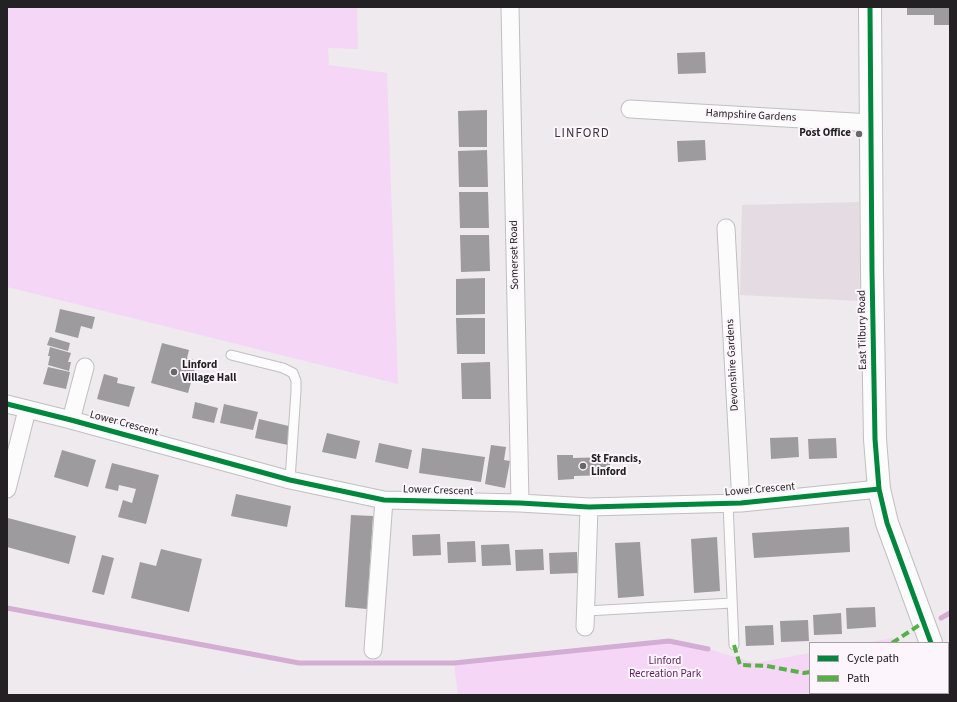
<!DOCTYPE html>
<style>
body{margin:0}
#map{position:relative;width:957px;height:702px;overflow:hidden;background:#eeeaee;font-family:"Source Sans 3",sans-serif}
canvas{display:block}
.frame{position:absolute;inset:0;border:8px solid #232123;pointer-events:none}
.legend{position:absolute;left:809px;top:642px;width:140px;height:52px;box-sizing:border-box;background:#fcf6fc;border:1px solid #a5a1a5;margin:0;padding:5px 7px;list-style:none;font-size:12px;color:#232123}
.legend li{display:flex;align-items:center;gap:8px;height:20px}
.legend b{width:20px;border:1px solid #a5a1a5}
</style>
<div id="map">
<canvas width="957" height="702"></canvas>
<div class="frame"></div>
<ul class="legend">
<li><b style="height:5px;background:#00873e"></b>Cycle path</li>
<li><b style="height:5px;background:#55b145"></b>Path</li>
</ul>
</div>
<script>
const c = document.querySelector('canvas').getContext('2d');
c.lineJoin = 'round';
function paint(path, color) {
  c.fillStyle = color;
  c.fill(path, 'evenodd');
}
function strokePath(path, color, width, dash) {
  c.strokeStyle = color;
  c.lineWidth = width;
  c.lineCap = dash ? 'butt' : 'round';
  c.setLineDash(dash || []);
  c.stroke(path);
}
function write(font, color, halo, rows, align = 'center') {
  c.font = font + ' "Source Sans 3",sans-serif';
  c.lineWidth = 4;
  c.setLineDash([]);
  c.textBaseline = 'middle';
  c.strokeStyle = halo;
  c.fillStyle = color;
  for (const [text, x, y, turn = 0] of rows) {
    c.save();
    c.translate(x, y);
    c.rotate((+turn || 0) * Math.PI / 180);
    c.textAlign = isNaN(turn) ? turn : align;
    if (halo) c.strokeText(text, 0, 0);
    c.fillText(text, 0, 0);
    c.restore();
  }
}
paint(new Path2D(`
 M859 202 861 301 740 295 742 205Z`), '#e4dbe3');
paint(new Path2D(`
 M7 7H357L358 49 328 48 329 65 387 73 398 384 7 287Z
 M893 638 894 643H866Z
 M669 641 708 649 755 663 810 653V693H900L901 695H458L454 663Z`), '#f6d6f6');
strokePath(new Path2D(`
 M7 608 299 663H454L669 641 708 649
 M941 618 950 613`), '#d4add5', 5);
paint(new Path2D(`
 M907 7H950V25H934V15H907Z
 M705 52 706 73 678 74 677 53Z
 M487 110V147H459L458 111Z
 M705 140 706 160 678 162 677 141Z
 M487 150 488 187H459L458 151Z
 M459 192H488L489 228H460Z
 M460 235H489L490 271 461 272Z
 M485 278V314L456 315V279Z
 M60 309 95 317 92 329 81 326 78 338 55 332Z
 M456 318H485V354H457Z
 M50 337 70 343 68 351 47 345Z
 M162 343 189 350 187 358 197 361 188 393 151 383Z
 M50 347 71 353 68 362H71L69 371 48 365 50 356H48Z
 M490 362 491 399H462L461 363Z
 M48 367 70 372 66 389 43 384Z
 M104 374 118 378 117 383 135 387 129 407 97 399Z
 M195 402 218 408 214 423 192 418Z
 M224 404 258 412 253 430 220 423Z
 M259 419 293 427 288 445 255 438Z
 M327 433 360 441 356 459 322 452Z
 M798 437 799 457 771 459 770 438Z
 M836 438 837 458 809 459 808 439Z
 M379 443 412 450 408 469 375 462Z
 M491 445 506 447 504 460 510 461 505 488 485 484Z
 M422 448 485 457 481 482 419 473Z
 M62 450 96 460 88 487 54 477Z
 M557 455H573V458L610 457V475L574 476V479L558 480Z
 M112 463 159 475 146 524 118 517 123 500 132 503 136 489 119 485 118 491 105 488Z
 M236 494 291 506 287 527 231 516Z
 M351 515 373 516 367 609 345 607Z
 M8 518 76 536 69 564 7 547Z
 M849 527 850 552 754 558 752 533Z
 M440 534 441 555 413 556 412 535Z
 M717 537 720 591 694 593 691 539Z
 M475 541 476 562 448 563 447 542Z
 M640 542 644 596 618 598 615 543Z
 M509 544 511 565 482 566 481 545Z
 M161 549 202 559 189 612 131 598 140 562 156 566Z
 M543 549 544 570 516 571 515 550Z
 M577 552 578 573 550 574 549 553Z
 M102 555 114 558 104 595 92 592Z
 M875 607 876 627 847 629 846 608Z
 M841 613 842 634 814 635 813 615Z
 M808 620 809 641 781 642 780 621Z
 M773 625 774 645 746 646 745 626Z`), '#9d9b9d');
const lane = new Path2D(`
 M231 355 283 368 293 373 296 381V391L290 480
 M728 503 734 645
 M586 611 732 603`);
const street = new Path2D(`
 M510 7 520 503
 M630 109 871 123
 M726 228 741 503
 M7 404 71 420 290 480 384 500 520 503 589 507 741 503 879 489
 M71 420 85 367
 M7 489 27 410
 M585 627 589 507
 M373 650 384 500`);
const secondary = new Path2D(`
 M870 7 872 270 875 439 879 489 887 523 931 643
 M943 693 944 695`);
strokePath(lane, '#c1bfc1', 11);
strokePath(street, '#c1bfc1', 19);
strokePath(secondary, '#c1bfc1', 24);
strokePath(lane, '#fcfcfc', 9);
strokePath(street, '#fcfcfc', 17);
strokePath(secondary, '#fcfcfc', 22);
strokePath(new Path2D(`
 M892 643 924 622
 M734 645 740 665 767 666 804 673 810 672`), '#55b145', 4, [8, 4]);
strokePath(new Path2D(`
 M870 7 872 270 875 439 879 489 887 523 931 643
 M7 404 71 420 290 480 384 500 520 503 589 507 741 503 879 489`), '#00873e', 5);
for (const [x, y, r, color] of [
 [859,134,4,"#6a676a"],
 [174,372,4,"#6a676a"],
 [583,466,4,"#6a676a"]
]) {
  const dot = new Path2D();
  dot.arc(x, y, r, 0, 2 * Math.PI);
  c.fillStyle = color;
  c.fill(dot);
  strokePath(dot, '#fcf6fc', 1.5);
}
write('11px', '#232123', '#fcf6fc', [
 ["Hampshire Gardens",751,116,3],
 ["Somerset Road",515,255,-91],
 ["East Tilbury Road",863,330,-91],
 ["Devonshire Gardens",733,365,-93],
 ["Lower Crescent",124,424,15],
 ["Lower Crescent",760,490,-5],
 ["Lower Crescent",438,491,2]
]);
write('bold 11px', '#232123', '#fcf6fc', [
 ["Post Office",851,134,"right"],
 ["Linford",182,366],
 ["Village Hall",182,379],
 ["St Francis,",591,460],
 ["Linford",591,473]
], 'left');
write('11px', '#5d1c60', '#fcf6fc', [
 ["Linford",665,662],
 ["Recreation Park",665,675]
]);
c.letterSpacing = '1px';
write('13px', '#3b363b', '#fcf6fc', [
 ["LINFORD",582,134]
]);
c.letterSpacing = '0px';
</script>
